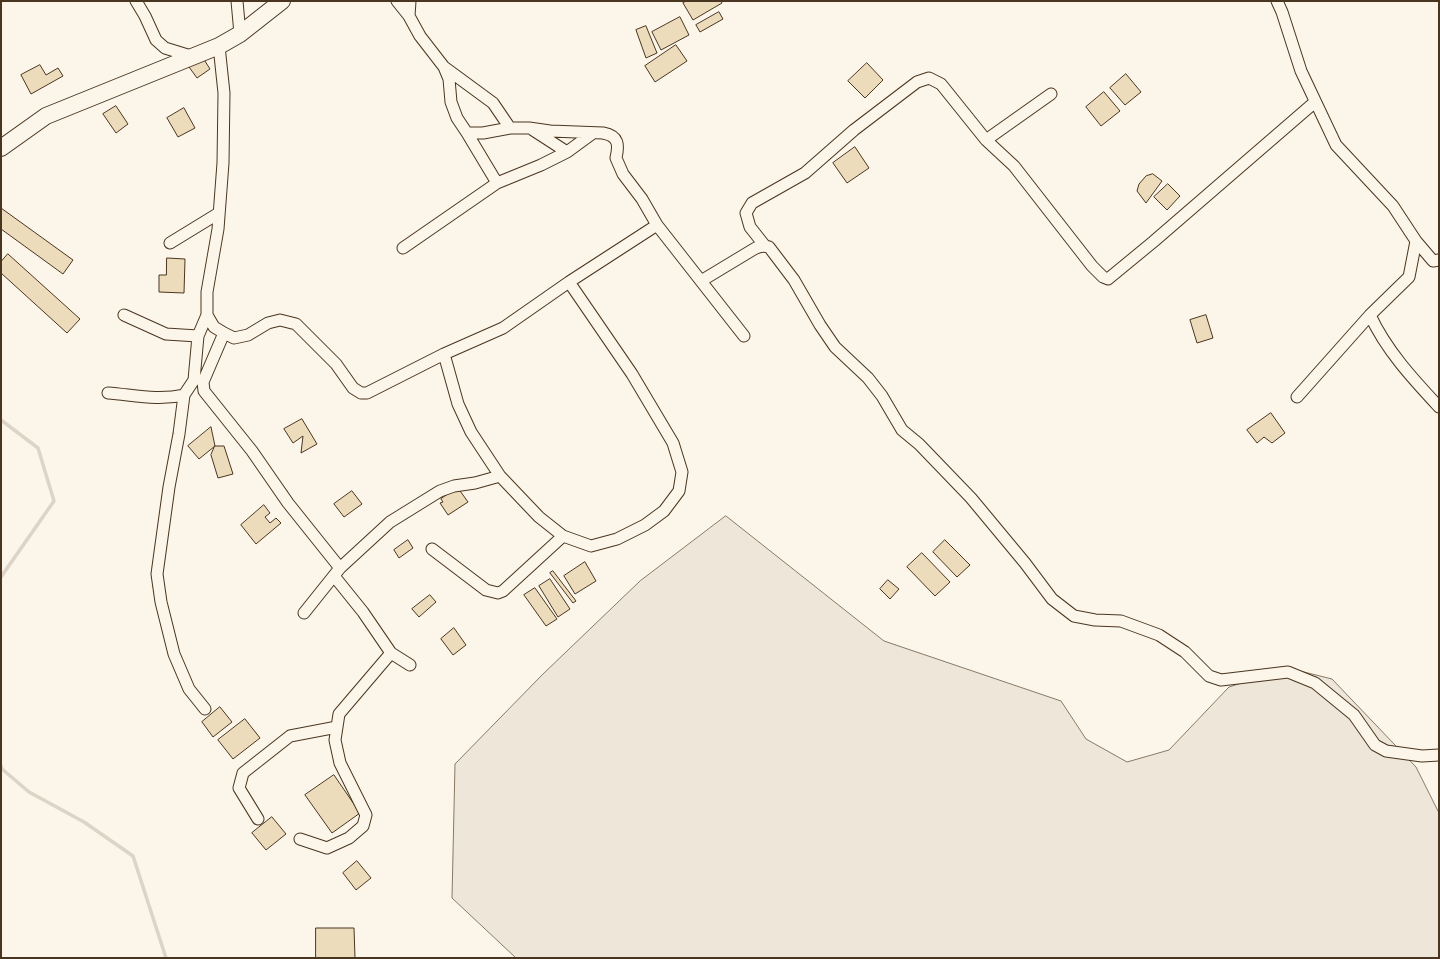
<!DOCTYPE html>
<style>
body{margin:0}
#map{position:relative;width:1440px;height:959px;overflow:hidden;background:#fbf6e9;font-family:"Open Sans",sans-serif}
canvas{display:block}
.frame{position:absolute;inset:0;border:2px solid #4a3520;pointer-events:none}
</style>
<div id="map">
<canvas width="1440" height="959"></canvas>
<div class="frame"></div>
</div>
<script>
const c = document.querySelector('canvas').getContext('2d');
c.lineJoin = 'round';
function paint(path, color) {
  c.fillStyle = color;
  c.fill(path, 'evenodd');
}
function strokePath(path, color, width, dash) {
  c.strokeStyle = color;
  c.lineWidth = width;
  c.lineCap = dash ? 'butt' : 'round';
  c.setLineDash(dash || []);
  c.stroke(path);
}
const green = new Path2D(`
 M726 516 884 641 1061 701 1086 739 1127 762 1169 750 1229 687 1288 668 1332 679 1416 767 1439 813V958H516L452 898 455 764 542 675 640 581Z`);
paint(green, '#ede6d9');
strokePath(green, '#887966', 1);
strokePath(new Path2D(`
 M1 420 38 448 54 501 1 577
 M1 766 2 769 29 792 84 822 133 856 166 958`), '#dcd4c6', 3.5);
const building = new Path2D(`
 M687 1H721L722 3 693 20 683 3Z
 M719 12 723 19 700 32 696 25Z
 M680 17 689 35 661 50 652 32Z
 M646 26 657 53 646 58 636 30Z
 M676 45 687 61 655 82 645 66Z
 M203 58 210 69 197 78 189 67Z
 M867 63 883 80 865 98 848 81Z
 M40 65 46 75 58 68 63 76 31 94 21 75Z
 M1126 74 1141 92 1125 105 1110 88Z
 M1104 92 1120 111 1101 126 1086 107Z
 M116 106 128 124 116 133 103 114Z
 M184 108 195 128 178 137 167 118Z
 M855 147 869 168 847 183 833 163Z
 M1153 174 1162 181 1146 203 1137 191 1139 184 1146 176Z
 M1168 184 1180 196 1167 210 1154 197Z
 M1 208 73 260 63 274 1 229Z
 M8 254 80 319 67 333 1 273V262Z
 M167 258 185 259 184 293 159 292V275H166Z
 M1206 315 1213 338 1197 343 1190 320Z
 M1271 413 1285 433 1272 443 1264 437 1257 443 1247 430Z
 M302 419 317 444 301 453 303 436 293 443 284 429Z
 M211 427 215 446 199 459 188 446Z
 M215 446H224L233 474 218 478 211 455Z
 M458 488 468 502 448 515 440 503 443 502 441 499Z
 M352 491 362 504 344 517 334 504Z
 M264 505 270 513 265 517 270 523 276 518 281 523 256 544 241 525Z
 M408 540 413 548 399 558 394 550Z
 M945 540 970 565 957 577 933 552Z
 M922 553 950 582 935 596 907 567Z
 M585 562 596 581 575 594 564 576Z
 M553 571 576 601 573 603 550 573Z
 M550 579 570 609 558 617 539 586Z
 M888 580 899 589 890 599 880 589Z
 M535 588 557 619 546 626 524 595Z
 M430 595 436 602 419 617 412 609Z
 M454 628 466 645 453 655 441 639Z
 M220 707 232 722 213 737 202 722Z
 M245 719 260 738 233 759 218 740Z
 M334 775 360 813 332 833 305 795Z
 M272 817 286 834 266 850 252 833Z
 M357 861 371 878 356 890 343 873Z
 M316 928H354L355 958H316Z`);
paint(building, '#ecdcbc');
strokePath(building, '#4a3520', 1);
const street = new Path2D(`
 M136 1 145 16 156 40 165 48 194 57
 M237 1 240 34
 M397 1 409 16
 M410 1 409 16 420 36 444 67 449 79 451 102 457 118 467 133H483L510 128H529L550 131 603 133C619 136 619 145 616 158L623 174 642 199 657 225 744 336
 M1277 1 1282 12 1301 71 1336 145 1393 206 1416 241 1433 261 1439 260
 M219 46 224 93 223 163 218 229 207 292V315L214 327 224 333 234 338 248 335 268 323 280 320 296 324 336 364 353 388 361 393H367L444 354 503 328 569 282 657 225
 M444 67 493 103 510 128
 M533 130 567 152
 M467 133 497 183
 M986 140 1051 94
 M170 243 219 213
 M765 246 750 227 746 213 752 203 805 173 854 130 917 82 929 78 941 84 986 140 1014 166 1092 266 1103 277 1108 279 1153 242 1315 102
 M403 248 497 183 541 165 567 152 593 133
 M701 281 754 249C759 246 763 245 769 247L794 280 820 325 835 347 868 378 882 396 902 430 919 444 971 498 1025 563 1052 599 1074 616 1095 620 1121 621 1159 635 1185 652 1209 676 1221 680 1288 672 1315 683 1354 715 1375 745 1386 751 1422 756 1439 755
 M124 315 166 334 198 336
 M1370 315C1386 350 1413 379 1439 407
 M224 333 203 382 204 391 252 451 288 503 340 568
 M444 354 458 404 471 432 500 476 539 517 563 536 591 546 617 539 645 525 664 511 679 491 682 472 673 443 632 374 569 282
 M108 393C134 395 158 401 184 395
 M1297 397 1370 315 1409 277 1416 241
 M432 549 486 590 498 593 503 591 563 536
 M334 576 363 612 391 653 410 665
 M304 613 340 568 390 522 440 491 454 486 475 483 500 476
 M205 709 189 689 174 654 161 602 157 574 169 487 179 434 184 395 194 380 198 336 207 315
 M258 819 239 788 243 773 290 736 337 727
 M300 839 327 848 349 838 363 826 366 815 340 763 335 740 339 714 391 653`);
const secondary = new Path2D(`
 M1 148 46 116 219 46 240 34 282 1`);
strokePath(street, '#4a3520', 13);
strokePath(secondary, '#4a3520', 18);
strokePath(street, '#fbf6e9', 11);
strokePath(secondary, '#fbf6e9', 16);
</script>
